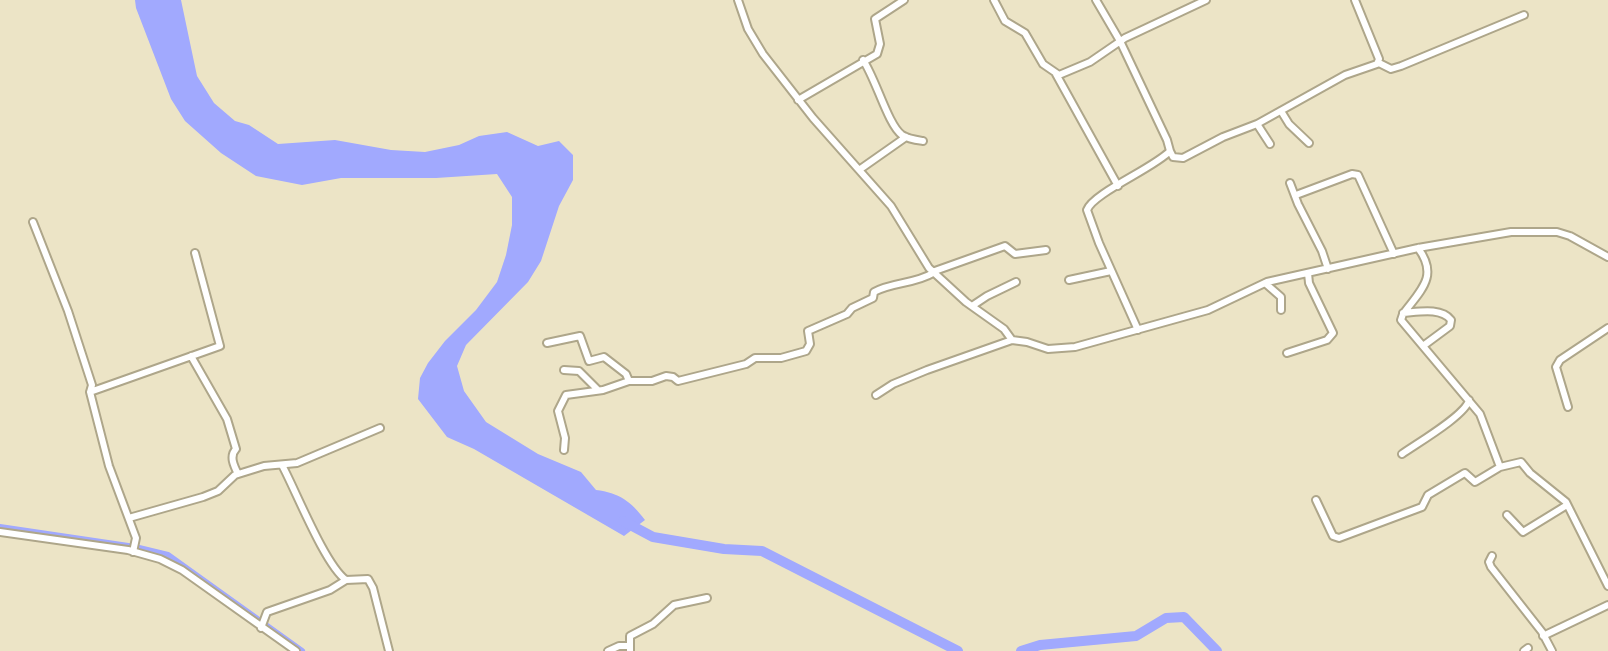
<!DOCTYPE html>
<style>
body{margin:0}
canvas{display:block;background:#ece4c6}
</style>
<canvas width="1608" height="651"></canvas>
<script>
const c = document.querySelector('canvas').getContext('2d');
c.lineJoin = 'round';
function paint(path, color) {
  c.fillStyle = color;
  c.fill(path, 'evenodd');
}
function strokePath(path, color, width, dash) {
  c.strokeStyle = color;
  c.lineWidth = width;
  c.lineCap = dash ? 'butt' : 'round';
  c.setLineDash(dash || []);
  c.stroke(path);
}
paint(new Path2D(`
 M135 0H181L197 76 214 103 235 121 249 125 278 144 335 140 391 150 425 152 459 145 479 136 507 132 538 146 559 141 573 155V180L559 206 541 261 528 282 466 345 457 366 464 391 486 422 538 454 581 472 596 490C619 493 631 501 645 520L624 536 474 449 447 437 418 399 420 378 428 363 445 341 476 310 497 282 506 255 512 225V197L497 174 436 178H341L302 185 256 176 221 153 185 121 171 99 136 8Z`), '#a1a9fe');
strokePath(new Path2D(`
 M0 527 135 547 168 555 302 651`), '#a1a9fe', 6);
strokePath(new Path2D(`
 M623 521 653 537 724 549 762 551 958 651
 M1021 651 1040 645 1136 636 1166 618 1184 617 1217 651`), '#a1a9fe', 10);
const minor = new Path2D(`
 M738 0 748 29 763 54 813 118 891 206 929 268 966 302 1004 329 1012 340 1027 342 1048 349 1075 347 1208 310 1267 282 1418 248 1511 232H1557L1570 236 1608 257
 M994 0 1005 21 1025 33 1043 64 1059 75 1090 62 1125 38 1206 0
 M1096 0 1120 41 1167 140 1170 151C1154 168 1093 193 1087 210L1099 243 1138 330
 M863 60C876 79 888 125 902 135 908 139 916 140 923 141
 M1379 63 1391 69 1401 66 1524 15
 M1056 74 1118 186
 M798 100 877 54 880 44 875 19 904 0
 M1281 111 1289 124 1309 143
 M1257 124 1270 144
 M1170 151 1173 157 1183 158 1223 137 1257 124 1345 75 1377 64 1379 59 1355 0
 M859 170 906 137
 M1290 183 1298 204 1322 251 1328 269
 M1296 195 1352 174 1358 175 1394 254
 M33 222 68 311 92 385 90 392 109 466 136 538 133 552
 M1418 248C1439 276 1421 290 1403 314L1401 320 1480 414 1500 467
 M932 272 1005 246 1015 254 1046 250
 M1069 280 1111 271
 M1265 283 1281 297V310
 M972 306 987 296 1016 282
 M1403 313C1418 312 1441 307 1451 320L1450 326 1423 346
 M547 343 580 336 589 361 604 357 626 374 629 381
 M1287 353 1327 340 1333 333 1309 283 1308 273
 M191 356 227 419 236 449C229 456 234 466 238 474
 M564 370 579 371 598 390
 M90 392 220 346 195 253
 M876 395 893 384 927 370 1012 340
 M1568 407 1556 367 1560 360 1608 328
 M564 450 565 438 558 411 566 395 603 390 629 381H652L666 376 673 377 678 381 746 364 755 358H781L806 351 810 344 808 331 847 314 852 308 873 298 874 292C892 282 915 284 933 273
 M1402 454C1416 444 1466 415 1469 400
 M282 465C296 491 325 565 346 580
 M1316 500 1333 536 1339 538 1422 507 1428 495 1463 474 1465 473 1475 482 1500 467 1521 462 1530 473 1566 502 1608 586
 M1507 515 1523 532 1567 505
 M129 518 203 497 218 491 235 475 264 466 297 463 380 428
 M0 532 128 550 160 559 182 570 296 651
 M1492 556 1489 562 1491 567 1542 632 1552 651
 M261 628 267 612 330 590 346 580 368 579 373 588 389 651
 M1543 636 1608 605
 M608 651 619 646H629
 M630 651V636L653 624 674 605 707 598
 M1524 651 1528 648`);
strokePath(minor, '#aea68a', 10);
strokePath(minor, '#fff', 6);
</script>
